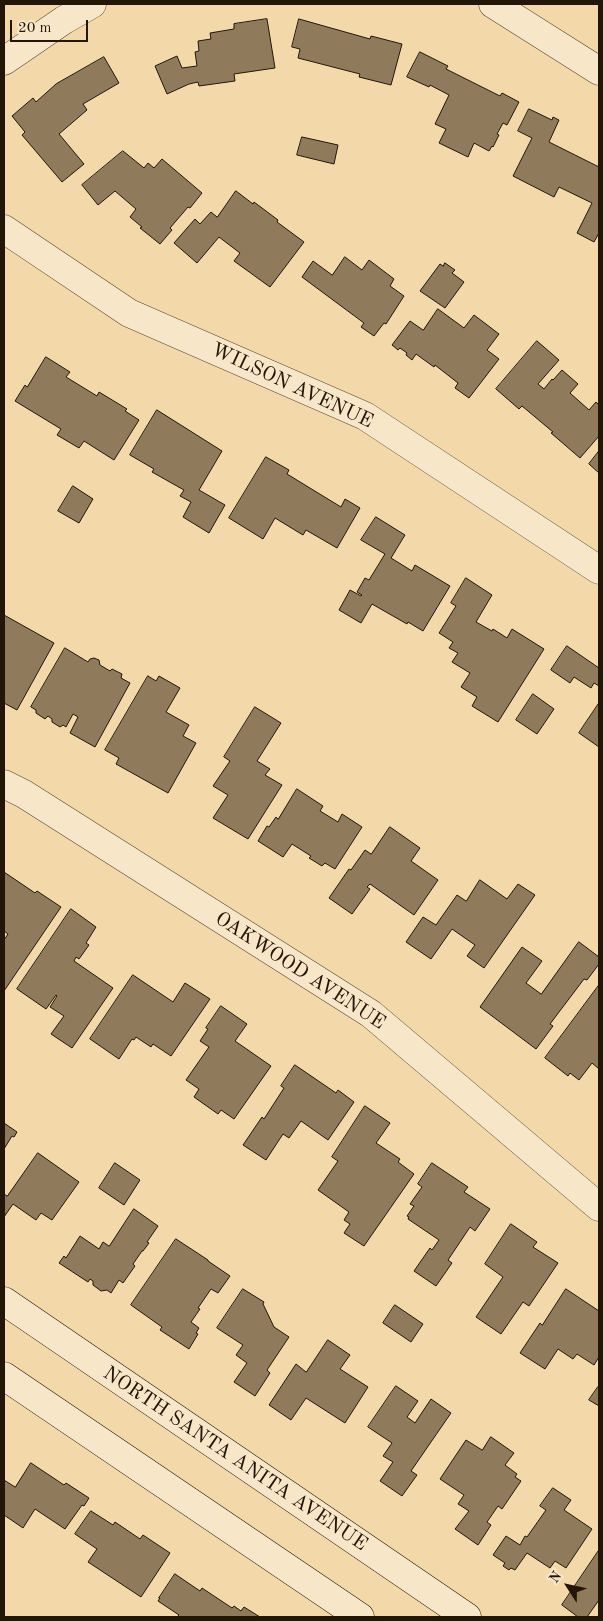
<!DOCTYPE html>
<style>
body{margin:0}
#map{position:relative;width:603px;height:1621px;overflow:hidden;background:#f3d8aa;font-family:"Old Standard TT",serif}
canvas{display:block}
.frame{position:absolute;inset:0;border:5px solid #231607;pointer-events:none}
.north{position:absolute;left:543px;top:1561px;width:50px;height:50px;-webkit-text-stroke:4px #f7e6c8;paint-order:stroke;rotate:305deg;font-size:14px;font-weight:700;line-height:20px;text-align:center;color:#231607}
.north::after{content:'';display:block;margin:auto;width:18px;height:22px;background:#231607;clip-path:polygon(50% 0,100% 100%,50% 72%,0 100%)}
.scale{position:absolute;left:10px;top:20px;width:78px;height:22px;box-sizing:border-box;border:2px solid #231607;border-top:0;padding-left:6px;font-size:15px;line-height:18px;white-space:nowrap;color:#231607;-webkit-text-stroke:4px #f7e6c8;paint-order:stroke}
</style>
<div id="map">
<canvas width="603" height="1621"></canvas>
<div class="frame"></div>
<div class="north">N</div>
<div class="scale">20 m</div>
</div>
<script>
const c = document.querySelector('canvas').getContext('2d');
c.lineJoin = 'round';
function paint(path, color) {
  c.fillStyle = color;
  c.fill(path, 'evenodd');
}
function strokePath(path, color, width, dash) {
  c.strokeStyle = color;
  c.lineWidth = width;
  c.lineCap = dash ? 'butt' : 'round';
  c.setLineDash(dash || []);
  c.stroke(path);
}
function write(font, color, halo, rows, align = 'center') {
  c.font = font + ' "Old Standard TT",serif';
  c.lineWidth = 4.5;
  c.setLineDash([]);
  c.textBaseline = 'middle';
  c.strokeStyle = halo;
  c.fillStyle = color;
  for (const [text, x, y, turn = 0] of rows) {
    c.save();
    c.translate(x, y);
    c.rotate((+turn || 0) * Math.PI / 180);
    c.textAlign = isNaN(turn) ? turn : align;
    if (halo) c.strokeText(text, 0, 0);
    c.fillText(text, 0, 0);
    c.restore();
  }
}
const building = new Path2D(`
 M267 19 275 68 234 74 235 81 199 86 198 82 189 84 167 94 155 66 177 56 182 68 197 66 195 52 199 51 198 41 211 39 210 33 234 29V24Z
 M299 19 370 39 371 36 402 44 391 85 359 77 360 74 298 58 300 49 292 47Z
 M420 52 448 66 446 69 500 96 502 93 519 102 507 125 503 123 497 134 499 135 493 147 492 146 489 151 474 143 468 157 439 143 446 129 435 124 449 95 430 85 429 87 407 77Z
 M104 57 119 83 83 104 87 110 59 134 84 164 62 182 22 135 25 132 12 116 33 98 36 102 56 84Z
 M529 109 552 120 553 117 559 120 549 142 599 167V166V233L594 242 577 233 592 203 559 187 554 197 513 176 532 138 518 131Z
 M302 137 338 145 334 164 297 155Z
 M123 151 144 168 148 163 154 168 162 159 202 193 190 208 188 207 170 228 172 230 160 244 140 228 142 227 130 217 136 209 115 191 98 205 82 185Z
 M236 191 253 204 254 202 278 220 277 222 304 242 270 287 234 261 240 253 219 237 197 263 174 243 195 219 200 224 211 212 217 217Z
 M345 257 362 270 369 260 394 279 390 286 404 296 386 324 384 323 374 336 361 327 364 323 302 277 313 261 332 275Z
 M445 263 455 270 452 273 464 282 445 308 420 291 440 264 443 266Z
 M438 309 464 328 474 315 499 334 487 350 499 359 469 398 455 388 458 383 435 365 434 367 416 354 412 360 406 355 407 353 400 348 398 350 392 345 410 321 423 330Z
 M537 341 559 360 538 384 544 389 552 379 553 380 562 370 578 384 570 393 589 410 596 402 599 405V436L580 458 551 433 553 432 522 406 519 409 496 389Z
 M46 357 70 372 66 377 97 396 99 392 127 409 125 411 139 420 114 460 84 441 79 448 57 435 61 429 15 401 25 385 27 387Z
 M157 410 222 451 199 490 225 505 209 533 183 517 191 502 180 496 184 490 152 472 154 469 130 455Z
 M599 451V473L589 464Z
 M266 457 289 470 287 474 341 507 345 499 360 508 337 548 306 530 303 535 275 518 263 539 229 518Z
 M73 486 93 499 79 523 58 511Z
 M376 517 405 535 391 558 412 571 415 565 450 586 423 631 408 622 407 624 372 604 361 623 339 610 350 590 361 596 362 595 357 592 365 578 369 580 385 554 361 540Z
 M466 578 492 595 476 622 492 631 493 629 507 638 512 629 544 649 498 722 472 706 477 697 461 687 470 673 452 662 458 653 449 648 453 642 439 633 456 606 451 603Z
 M4 615 54 643 17 710 4 703Z
 M567 646 599 668V686L594 683 591 688 574 677 570 683 551 670Z
 M65 648 88 662 90 659 94 658 99 660 100 665 110 671 112 669 122 674 121 678 130 683 95 747 70 733 78 717 73 714 66 727 63 725 60 727 52 722V719L48 716 45 719 36 713V710L31 707Z
 M148 676 156 681 159 676 180 688 166 712 189 725 183 736 196 743 168 793 116 764 119 758 105 750Z
 M533 694 554 709 537 734 516 720Z
 M599 703V747L579 733Z
 M255 707 281 723 257 761 270 769 265 775 282 785 248 839 213 818 228 795 213 786 230 761 224 757Z
 M297 789 323 806 320 811 338 822 342 814 362 827 335 869 325 863 322 866 309 858 311 856 292 844 283 857 258 841 267 826 269 827 276 817 278 819Z
 M390 827 420 848 411 861 438 880 414 915 370 884 367 887 370 889 352 914 329 898 349 869 351 870 365 850 371 854Z
 M4 872 35 893 37 891 61 907 4 991V940L8 934 4 931Z
 M480 880 507 899 518 884 535 895 484 968 467 956 475 945 452 929 431 959 406 942 423 917 436 925 457 895 466 901Z
 M71 909 96 927 86 943 89 945 79 959 76 957 74 961 113 988 72 1048 51 1034 64 1016 50 1007 57 996 56 995 46 1009 17 989Z
 M579 942 599 957V964L587 980 584 979 550 1024 553 1026 536 1049 480 1007 522 947 542 961 526 983 541 994Z
 M133 975 173 1002 185 983 210 999 171 1056 153 1044 151 1047 136 1037 134 1040 132 1039 119 1059 90 1039Z
 M599 985V1069L592 1063 579 1080 570 1073 568 1076 545 1058Z
 M221 1006 247 1024 235 1041 271 1066 234 1119 221 1110 218 1114 194 1097 199 1089 186 1080 209 1047 200 1041 208 1029 206 1028Z
 M295 1065 336 1093 338 1090 354 1102 328 1140 301 1121 289 1138 283 1134 266 1160 243 1145 262 1117 264 1119 284 1088 281 1086Z
 M365 1106 390 1123 376 1143 400 1159 398 1162 414 1174 364 1246 344 1233 350 1224 344 1220 349 1212 318 1190 338 1161 332 1157Z
 M4 1123 17 1132 14 1137 12 1136 4 1149Z
 M38 1153 79 1182 52 1220 41 1213 36 1220 13 1204 4 1217V1194L7 1196Z
 M115 1163 140 1180 124 1205 99 1188Z
 M432 1163 468 1187 464 1192 490 1209 475 1231 470 1227 448 1260 452 1263 436 1286 414 1271 430 1248 432 1250 439 1240 408 1219 409 1217 407 1216 414 1206 410 1204 422 1187 418 1184Z
 M134 1209 158 1226 147 1242 149 1243 143 1251H142L133 1264 135 1266 123 1283 119 1280 111 1293 107 1290 101 1291 93 1285V1281L90 1279 88 1282 59 1263 64 1256 66 1258 80 1236 99 1249 103 1242 109 1246Z
 M511 1224 537 1242 533 1247 558 1263 529 1306 523 1302 501 1334 476 1317 503 1277 485 1264Z
 M176 1239 208 1260V1261L230 1276 218 1293 211 1289 198 1308 200 1309 191 1322 199 1328 196 1333 198 1334 189 1349 160 1330 162 1327 131 1305Z
 M243 1289 264 1302 263 1304 274 1327 289 1337 267 1370 270 1373 255 1396 234 1382 247 1363 236 1355 243 1345 217 1328Z
 M566 1289 599 1311V1357L594 1365 577 1354 573 1359 558 1349 545 1369 520 1353 540 1323 542 1325Z
 M395 1305 423 1324 411 1342 383 1323Z
 M328 1340 350 1355 340 1369 368 1387 345 1423 306 1398 291 1420 269 1405 296 1364 306 1372Z
 M396 1386 418 1401 407 1417 415 1423 431 1399 451 1413 411 1471 417 1475 402 1496 380 1481 393 1462 383 1456 392 1443 368 1427Z
 M598 1387 599 1388V1406L589 1400Z
 M491 1437 514 1453 505 1465 517 1474 515 1477 521 1481 502 1509 498 1506 487 1522 491 1525 478 1545 455 1529 469 1511 458 1504 464 1495 440 1479 466 1440 482 1450Z
 M31 1463 64 1485 66 1483 89 1498 84 1506 82 1505 65 1529 35 1509 23 1528 4 1515V1480L15 1487Z
 M553 1488 571 1500 564 1510 592 1529 566 1568 555 1561 550 1568 527 1553 515 1570 511 1568 509 1570 503 1566 505 1563 493 1555 506 1536 520 1545 525 1536 527 1537 546 1510 540 1506Z
 M91 1511 113 1525 115 1522 140 1539 143 1535 170 1553 141 1597 88 1562 97 1549 75 1534Z
 M599 1550V1600L587 1617H578L562 1605Z
 M175 1574 200 1591 202 1588 232 1608 234 1606 241 1611 244 1607 260 1617H177L179 1615 158 1601 160 1598H159Z`);
paint(building, '#8f7b5c');
strokePath(building, '#231607', 1);
const street = new Path2D(`
 M493 4 599 71
 M4 61 64 20 92 4
 M4 229 129 313 365 416 599 570
 M4 784 24 794 371 1014 599 1207`);
const secondary = new Path2D(`
 M4 1301 467 1617
 M4 1376 360 1617`);
strokePath(street, '#574630', 29);
strokePath(secondary, '#231607', 29);
strokePath(street, '#f7e6c8', 28);
strokePath(secondary, '#f7e6c8', 28);
write('20px', '#231607', '#f7e6c8', [
 ["WILSON AVENUE",292,386,25],
 ["OAKWOOD AVENUE",300,971,33],
 ["NORTH SANTA ANITA AVENUE",235,1459,34]
]);
</script>
